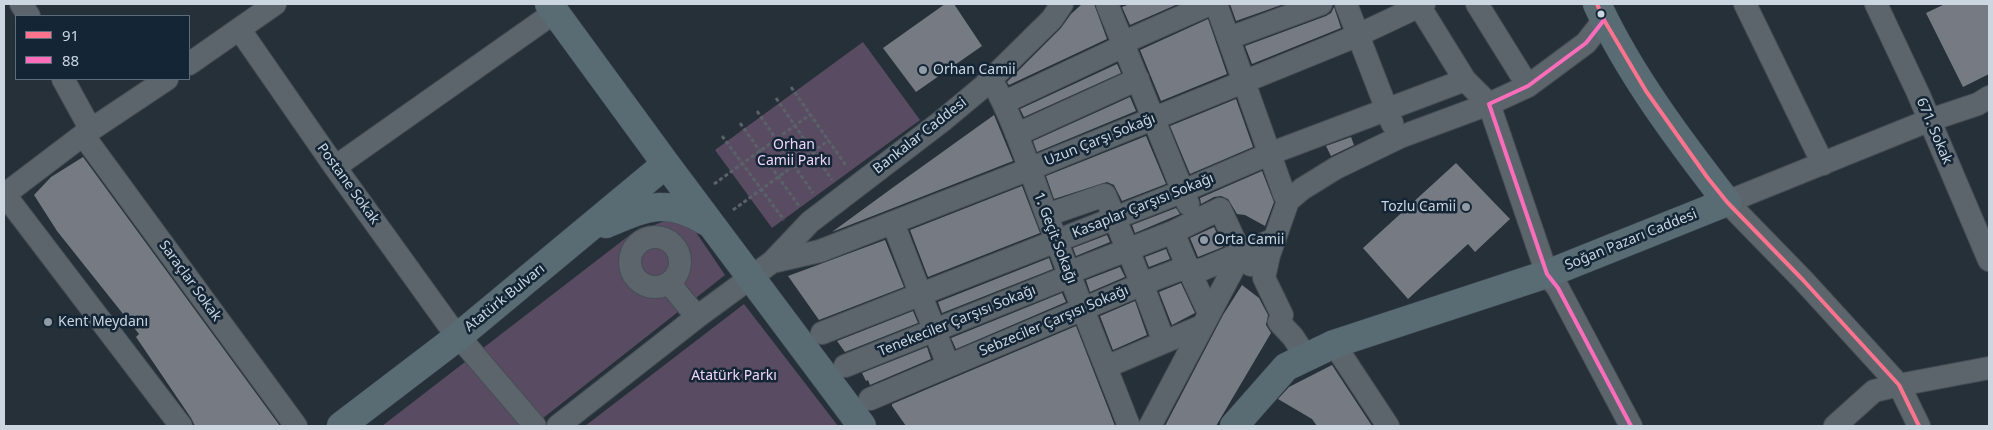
<!DOCTYPE html>
<meta charset="utf-8">
<style>
body{margin:0}
#map{position:relative;width:1993px;height:430px;overflow:hidden;background:#263039;font-family:"Noto Sans",sans-serif}
canvas{display:block}
.frame{position:absolute;inset:0;border:5px solid #cbd6e1;pointer-events:none}
.legend{position:absolute;left:15px;top:15px;width:175px;height:65px;box-sizing:border-box;background:#142636;border:1px solid #5d6c7a;margin:0;padding:6px 9px;list-style:none;font-size:15px;color:#cbd6e1}
.legend li{display:flex;align-items:center;gap:10px;height:25px}
.legend b{width:25px;border:1px solid #5d6c7a}
</style>
<div id="map">
<canvas width="1993" height="430"></canvas>
<div class="frame"></div>
<ul class="legend">
<li><b style="height:6px;background:#fc738d"></b>91</li>
<li><b style="height:6px;background:#fb6dba"></b>88</li>
</ul>
</div>
<script>
const c = document.querySelector('canvas').getContext('2d');
c.lineJoin = 'round';
function paint(path, color) {
  c.fillStyle = color;
  c.fill(path, 'evenodd');
}
function strokePath(path, color, width, dash) {
  c.strokeStyle = color;
  c.lineWidth = width;
  c.lineCap = dash ? 'butt' : 'round';
  c.setLineDash(dash || []);
  c.stroke(path);
}
function write(font, color, halo, rows, align = 'center') {
  c.font = font + ' "Noto Sans",sans-serif';
  c.lineWidth = 5;
  c.setLineDash([]);
  c.textBaseline = 'middle';
  c.strokeStyle = halo;
  c.fillStyle = color;
  for (const [text, x, y, turn = 0] of rows) {
    c.save();
    c.translate(x, y);
    c.rotate((+turn || 0) * Math.PI / 180);
    c.textAlign = isNaN(turn) ? turn : align;
    if (halo) c.strokeText(text, 0, 0);
    c.fillText(text, 0, 0);
    c.restore();
  }
}
paint(new Path2D(`
 M863 42 920 120 772 228 715 150Z
 M667 220 689 222 725 275 533 426H382L631 234Z
 M744 304 838 426H585Z`), '#594c62');
paint(new Path2D(`
 M945 4H954L982 46 916 92 883 48Z
 M1082 4H1094L1107 39 1009 85 1007 82 1061 28 1071 14Z
 M1130 4H1178L1130 25 1122 7Z
 M1230 4H1284L1236 21Z
 M1945 4H1989V74L1963 87 1926 13Z
 M1334 7 1341 28 1252 64 1245 46 1326 16 1331 13Z
 M1208 19 1227 74 1161 101 1140 50Z
 M1117 64 1121 73 1024 117 1020 109Z
 M1130 97 1136 111 1037 152 1033 141Z
 M1236 99 1253 147 1190 174 1170 126Z
 M994 115 1013 161 832 232 895 186Z
 M1146 136 1166 184 1122 201 1114 185 1107 182 1054 199 1046 176Z
 M1351 137 1354 145 1331 156 1326 146Z
 M83 157 280 426H195L191 418 136 337 139 334 57 231 34 195 51 177Z
 M1456 163 1510 219 1475 252 1468 244 1408 299 1363 248Z
 M1262 171 1274 202 1265 226 1245 215 1237 214 1228 199 1221 196 1214 197 1201 204 1200 198Z
 M1022 186 1040 233 928 277 910 230Z
 M1176 208 1180 214 1135 233 1132 225Z
 M1214 227 1223 247 1198 257 1190 238Z
 M1107 235 1110 242 1076 256 1073 248Z
 M885 240 904 287 819 320 788 276Z
 M1166 249 1170 259 1149 267 1145 257Z
 M1049 258 1053 269 942 313 938 302Z
 M1120 267 1125 277 1090 292 1086 280Z
 M1181 283 1195 313 1172 325 1159 292Z
 M1242 285 1259 298 1268 315 1266 325 1271 333 1216 426H1165L1223 315Z
 M1062 293 1066 302 956 349 951 338Z
 M1135 301 1147 335 1113 350 1100 316Z
 M913 311 918 323 845 352 837 341Z
 M1076 326 1115 426H906L892 406V404Z
 M927 347 931 359 870 385 868 380 866 381 862 373Z
 M1332 365 1372 426H1317L1312 419 1278 399 1289 387Z`), '#757a83');
const minor = new Path2D(`
 M21 4 29 16
 M1107 4 1188 204
 M1216 4 1284 194 1288 201
 M1346 4 1392 123
 M1477 4 1528 86
 M1745 4 1823 164
 M1876 4 1918 93 1989 260
 M1604 20 1586 43 1528 86 1489 104 1547 274 1558 288 1631 426
 M240 30 335 167 448 324 535 426
 M1229 38 1321 4
 M189 64 275 4
 M63 79 91 130
 M991 79C1016 124 1031 175 1050 224 1075 291 1103 359 1129 426
 M1002 99 1009 100 1115 50 1129 40 1210 4
 M1016 133 1022 132 1138 79
 M83 135 296 426
 M335 167 555 12
 M4 195 83 135 167 79
 M5 195 181 426
 M1047 215 1105 195 1144 289 1164 342
 M893 223 946 360
 M1173 232 1188 268 1209 313
 M630 262a25 25 0 1 1 50 0a25 25 0 1 1-50 0Z
 M772 262 820 251 1022 172 1354 37 1424 4
 M1068 273 1173 232 1220 209 1241 254 1251 265
 M669 283 697 317
 M822 333 1176 194 1269 154 1465 80
 M1334 344 1388 426
 M1306 357 1293 337 1279 322 1282 315 1264 278 1269 255 1288 201 1302 189 1336 168 1400 137 1489 104 1465 80 1418 4
 M845 366 1070 276
 M1106 367 1202 326
 M870 399 1142 284 1181 269 1201 270 1275 239
 M558 426 697 317 772 262 810 222 942 121 984 86 1052 19 1062 4
 M1150 426 1241 254
 M1835 426 1874 391 1899 385 1989 368
 M1919 426 1899 385 1803 280 1727 202 1930 120 1978 104 1989 97`);
const major = new Path2D(`
 M549 4 666 164 862 426
 M606 224C647 207 666 197 707 222
 M341 426 459 336 666 164
 M1234 426 1286 367 1334 344 1547 274 1727 202C1679 140 1630 75 1597 4`);
strokePath(minor, '#444d55', 24);
strokePath(major, '#444d55', 29);
strokePath(new Path2D(`
 M791 87 847 167
 M776 98 832 180
 M757 111 813 193
 M740 123 799 206
 M722 136 784 220
 M714 184 811 114
 M733 210 829 140`), '#5b6168', 3, [4, 2.5]);
strokePath(minor, '#5d656c', 22);
strokePath(major, '#596c74', 28);
strokePath(new Path2D(`
 M1597 4 1604 20 1646 91 1707 177 1727 202 1803 280 1899 385 1919 426`), '#fc738d', 4);
strokePath(new Path2D(`
 M1604 20 1586 43 1528 86 1489 104 1547 274 1558 288 1631 426`), '#fb6dba', 4);
for (const [x, y, r, color] of [
 [1601,14,4.5,"#cbd6e1"],
 [923,70,5,"#919ca6"],
 [1466,207,5,"#919ca6"],
 [1204,240,5,"#919ca6"],
 [48,322,5,"#919ca6"]
]) {
  const dot = new Path2D();
  dot.arc(x, y, r, 0, 2 * Math.PI);
  c.fillStyle = color;
  c.fill(dot);
  strokePath(dot, '#142636', 2);
}
write('14px', '#cbd6e1', '#142636', [
 ["Orhan Camii",933,70],
 ["Tozlu Camii",1456,207,"right"],
 ["Orta Camii",1214,240],
 ["Kent Meydanı",58,322]
], 'left');
write('14px', '#cbd6e1', '#142636', [
 ["671. Sokak",1934,131,67],
 ["Bankalar Caddesi",920,136,-38],
 ["Uzun Çarşı Sokağı",1100,140,-22],
 ["Postane Sokak",348,184,54],
 ["Kasaplar Çarşısı Sokağı",1143,206,-22],
 ["1. Geçit Sokağı",1055,238,69],
 ["Soğan Pazarı Caddesi",1631,240,-22],
 ["Saraçlar Sokak",190,281,54],
 ["Atatürk Bulvarı",505,298,-39],
 ["Tenekeciler Çarşısı Sokağı",957,321,-22],
 ["Sebzeciler Çarşısı Sokağı",1054,321,-23]
]);
write('14px', '#f1d6fc', '#142636', [
 ["Orhan",794,145],
 ["Camii Parkı",794,161],
 ["Atatürk Parkı",734,376]
]);
</script>
